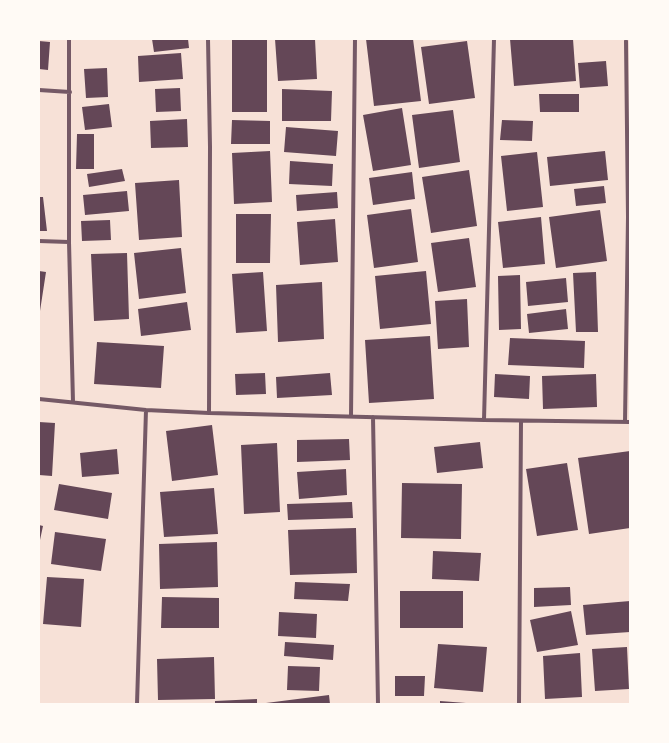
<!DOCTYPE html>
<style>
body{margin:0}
#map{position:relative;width:669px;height:743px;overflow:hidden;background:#f7e1d7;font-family:"Open Sans",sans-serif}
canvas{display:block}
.frame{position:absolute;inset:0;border:40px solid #fffaf5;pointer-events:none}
</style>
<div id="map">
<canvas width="669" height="743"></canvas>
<div class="frame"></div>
</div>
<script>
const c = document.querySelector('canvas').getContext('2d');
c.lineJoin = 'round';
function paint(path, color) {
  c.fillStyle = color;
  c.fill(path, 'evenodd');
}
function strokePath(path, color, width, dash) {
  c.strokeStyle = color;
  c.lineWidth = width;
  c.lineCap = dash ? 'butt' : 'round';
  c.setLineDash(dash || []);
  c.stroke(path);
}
paint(new Path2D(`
 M152 39H188L189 48 154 52Z
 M232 39H267V112H232Z
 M275 39H315L317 79 278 81Z
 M366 39H413L421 101 374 106Z
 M510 39H573L576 81 514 86Z
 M39 41 50 42 48 70 39 69Z
 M467 41 475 98 429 104 421 47Z
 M181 53 183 79 139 82 138 56Z
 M606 61 608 86 580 88 578 63Z
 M107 68 108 97 86 98 84 69Z
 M180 88 181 111 156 112 155 89Z
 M282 89 332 91 331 121H282Z
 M539 94H579V112H540Z
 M109 104 112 127 85 130 82 107Z
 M402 108 411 165 373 171 363 115Z
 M453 110 460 162 419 168 412 115Z
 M187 119 188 147 151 148 150 121Z
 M232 120 270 121V144H231Z
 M502 120 533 121 532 141 500 140Z
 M286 127 338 131 336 156 284 152Z
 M77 134H94V169H76Z
 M270 151 272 202 234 204 232 153Z
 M605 151 608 180 550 186 547 157Z
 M537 152 543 207 507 211 501 156Z
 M290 161 333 164 332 186 289 184Z
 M122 169 125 181 89 187 87 174Z
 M469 170 477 226 431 233 422 177Z
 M412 172 415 199 373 205 369 178Z
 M179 180 182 237 139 240 135 183Z
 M604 186 606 203 576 206 574 189Z
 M127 191 129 211 85 215 83 195Z
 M337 192 338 208 297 211 296 195Z
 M39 197H43L47 231H39Z
 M411 209 418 262 374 268 367 215Z
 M600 210 607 261 556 268 549 217Z
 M236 214H271L270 263H236Z
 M541 217 545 264 503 268 498 222Z
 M335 219 338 262 300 265 297 222Z
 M110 220 111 240 82 241 81 221Z
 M469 238 476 287 438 292 431 243Z
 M181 248 186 293 139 299 134 253Z
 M127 253 129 319 94 321 91 254Z
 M39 271 46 272 40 311H39Z
 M426 271 431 324 380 329 375 276Z
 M263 272 267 331 236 333 232 274Z
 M596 272 598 332H576L573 273Z
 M520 275 521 329 499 330 498 276Z
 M566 278 568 302 528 306 526 282Z
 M322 282 324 339 278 342 276 285Z
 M467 299 469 347 438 349 435 301Z
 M187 302 191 330 141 336 138 309Z
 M566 309 568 329 529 333 527 314Z
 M430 336 434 399 369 403 365 340Z
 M510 338 585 341 584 368 508 365Z
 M97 342 164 346 161 388 94 384Z
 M265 373 266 394 236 395 235 374Z
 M330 373 332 395 277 398 276 377Z
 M495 374 530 376 529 399 494 397Z
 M596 374 597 407 543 409 542 376Z
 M39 422 55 423 52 476 39 475Z
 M212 425 218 475 172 481 166 431Z
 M349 439 350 460 297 462V440Z
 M480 442 483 468 437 473 434 447Z
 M277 443 280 512 244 514 241 445Z
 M117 449 119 474 82 477 80 453Z
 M630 451V528L589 534 578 458Z
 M567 463 578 530 537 536 526 469Z
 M346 469 347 495 299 499 297 472Z
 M402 483 462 484 461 539 401 538Z
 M59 484 112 493 108 519 54 510Z
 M214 488 218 534 164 537 160 492Z
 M352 502 353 518 288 520 287 504Z
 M39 525 43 526 40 540H39Z
 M356 528 357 573 290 575 288 530Z
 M55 532 106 539 101 571 51 564Z
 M217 542 218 587 160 589 159 544Z
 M433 551 481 553 479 581 432 579Z
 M47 577 84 579 81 627 43 624Z
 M295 582 350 584 348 601 294 599Z
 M570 587 571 605 534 607V588Z
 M400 591H463V628H400Z
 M162 597 219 598V628H161Z
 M630 601V632L586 635 583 605Z
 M571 611 578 645 537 652 530 620Z
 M279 612 317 614 316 638 278 636Z
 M285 642 334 645 333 660 284 656Z
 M438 644 487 647 483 692 434 688Z
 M627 647 629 689 595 691 592 649Z
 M580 653 582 697 545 699 543 656Z
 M214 657 215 699 158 700 157 659Z
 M288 666 320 667 319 691 287 690Z
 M395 676H425L424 696H395Z
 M329 695 330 704H266V703Z
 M257 699V704H215V701Z
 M440 701 466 703V704H440Z`), '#644757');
strokePath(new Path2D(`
 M69 39V242L73 402
 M208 39 210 147 209 413
 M39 90 70 92
 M39 241 69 242
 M39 399 146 410 209 413 484 420 630 422
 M351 416 355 39
 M373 417 378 704
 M484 420 494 39
 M625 422 628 217 626 41
 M137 704 146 410
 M519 704 521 421`), '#755966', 4);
</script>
